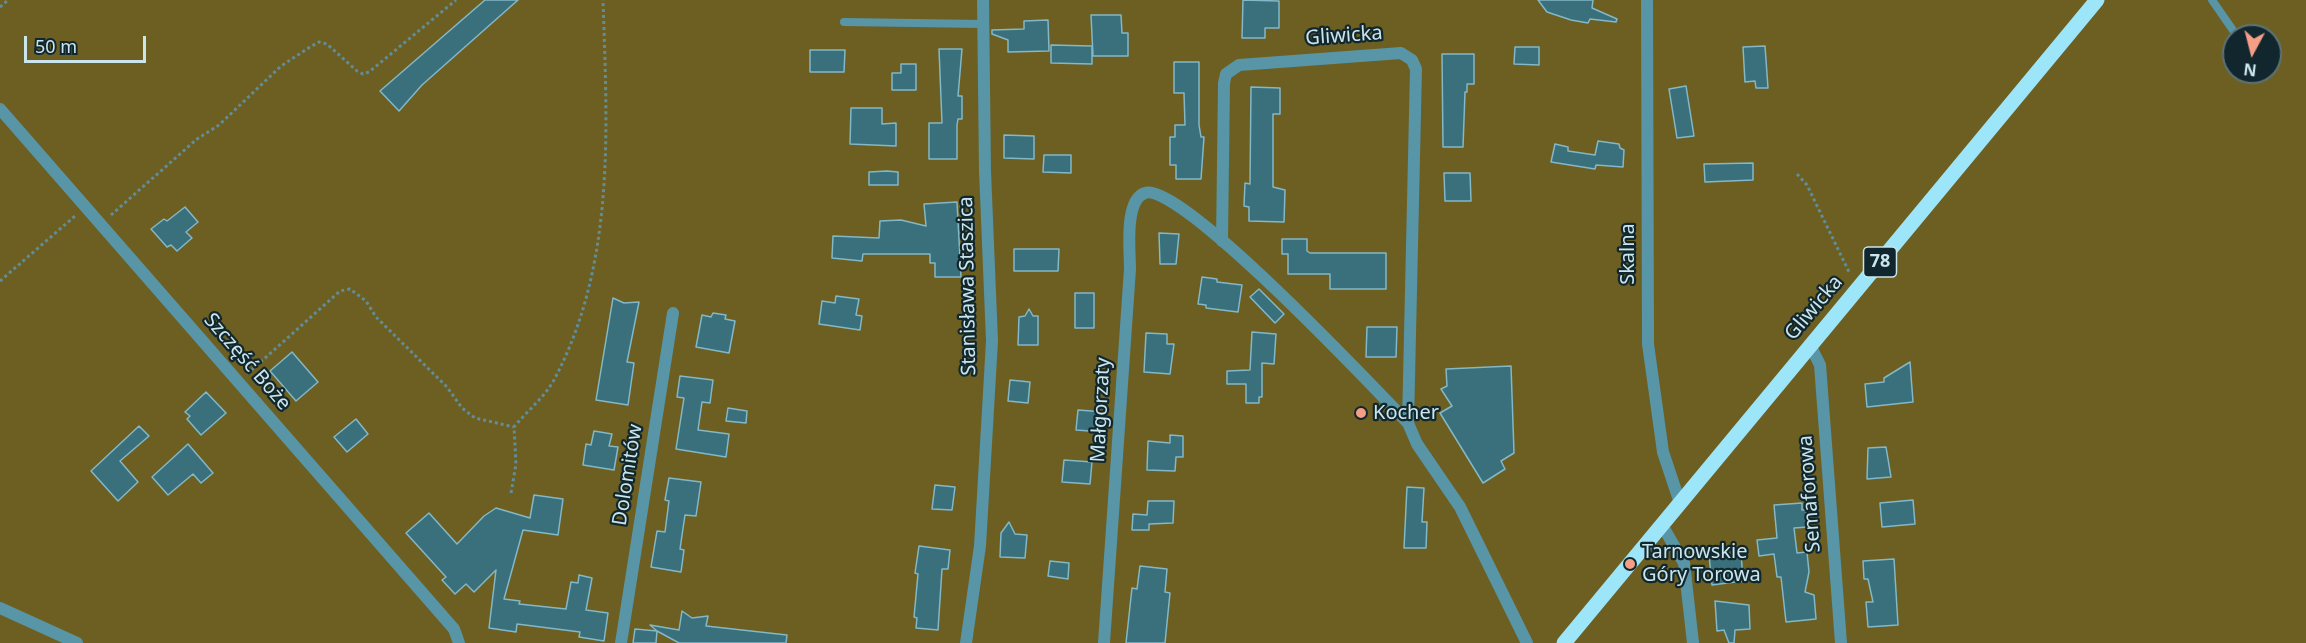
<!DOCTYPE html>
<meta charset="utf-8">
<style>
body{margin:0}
#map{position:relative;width:2306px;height:643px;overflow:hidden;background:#094451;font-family:"Noto Sans",sans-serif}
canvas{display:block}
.north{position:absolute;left:2222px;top:24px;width:60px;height:60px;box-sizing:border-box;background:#11272d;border:2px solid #5b7379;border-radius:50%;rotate:187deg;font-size:16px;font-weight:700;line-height:24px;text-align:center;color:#cae5ec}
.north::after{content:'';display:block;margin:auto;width:21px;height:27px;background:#f49e86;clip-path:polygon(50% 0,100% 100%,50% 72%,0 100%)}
.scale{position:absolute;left:24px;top:36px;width:122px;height:27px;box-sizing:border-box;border:3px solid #cae5ec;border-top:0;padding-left:8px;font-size:18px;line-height:21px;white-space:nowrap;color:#cae5ec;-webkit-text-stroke:4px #11272d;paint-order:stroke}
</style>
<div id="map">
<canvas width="2306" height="643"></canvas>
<div class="north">N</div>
<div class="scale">50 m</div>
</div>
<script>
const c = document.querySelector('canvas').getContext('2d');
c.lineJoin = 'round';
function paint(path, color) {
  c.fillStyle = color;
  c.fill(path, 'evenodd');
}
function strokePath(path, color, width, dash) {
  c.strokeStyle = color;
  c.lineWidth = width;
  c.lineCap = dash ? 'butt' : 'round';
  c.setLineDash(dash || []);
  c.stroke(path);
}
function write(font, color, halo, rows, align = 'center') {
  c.font = font + ' "Noto Sans",sans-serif';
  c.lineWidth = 4.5;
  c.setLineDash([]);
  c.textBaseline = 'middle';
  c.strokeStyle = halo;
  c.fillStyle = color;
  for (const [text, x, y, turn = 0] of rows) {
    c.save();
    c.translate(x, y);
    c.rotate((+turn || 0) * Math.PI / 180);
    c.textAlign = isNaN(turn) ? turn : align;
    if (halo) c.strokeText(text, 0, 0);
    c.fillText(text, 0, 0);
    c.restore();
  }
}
paint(new Path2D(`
 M0 0H2306V643H0ZM2234 36H2270V72H2234Z`), '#6d5f21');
const building = new Path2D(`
 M485 0H518L422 85 399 111 380 91Z
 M1243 0 1279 1V28H1265V38H1242Z
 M1538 0H1593L1592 8 1617 19 1616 22 1590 19 1588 23 1571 20 1547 12Z
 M1091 15H1121L1122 33H1128V56H1093Z
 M1048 20 1049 51 1008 52V40L992 34V30L1024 29V21Z
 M1051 45 1092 46V64L1051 63Z
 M1765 46 1768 88H1756L1755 81 1745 82 1743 47Z
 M1515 47H1539V65L1514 64Z
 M939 49H962L958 96H962V119H958L957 125V159H929V123H942Z
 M810 50H845L844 72H810Z
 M1442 54H1474V84H1467V92H1465L1463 147H1443Z
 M1174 62H1199V125L1201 137H1204L1201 179H1176V165H1170V137H1175V125H1185L1184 93H1174Z
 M901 64H916V90H892V73H901Z
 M1686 86 1694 136 1677 138 1669 89Z
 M1251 87 1280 88V114H1273V187L1285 190 1284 222 1249 221V207L1244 206 1245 183 1250 184Z
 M851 108H882V124L896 123V146L850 144Z
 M1004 135 1034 136V159L1004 158Z
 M1598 141 1619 144 1620 148 1624 150 1623 167 1596 165 1595 169 1551 162 1555 144 1568 147V151L1595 155Z
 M1044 155H1071V173L1043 172Z
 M1753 163V180L1705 182 1704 164Z
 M887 171 898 172V185H869V172Z
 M1444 173H1470L1471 201H1445Z
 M957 202 961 277H935V263H930V254H863L862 261 832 258 833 236 879 238 880 221 901 220 926 226 924 204Z
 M185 207 198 222 186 232 192 238 177 251 171 245 167 247 151 229 164 219 167 221Z
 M1159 233 1179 234 1176 264H1160Z
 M1282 239H1307V251L1310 253H1386V289H1330V274H1288V254H1282Z
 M1014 249H1059L1058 271H1014Z
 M1202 277 1217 279V282L1242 285 1238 312 1206 308V305L1198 304Z
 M1259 289 1284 314 1275 323 1250 297Z
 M1075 293H1094V328H1075Z
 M836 296 859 299 856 315 862 316 860 330 819 324 822 301 835 303Z
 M613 298 624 303 639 302 627 362 634 363 628 405 596 400Z
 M1029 309 1033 316H1038V345H1018L1019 317 1025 316Z
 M713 313 726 315 725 319 735 321 729 353 696 347 702 315 711 317Z
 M1367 327H1397L1396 357H1366Z
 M1252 332 1276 334 1274 364 1262 363V397H1259V403H1246V384H1227V371L1250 370Z
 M1146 333 1167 334V344H1174L1170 374 1144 372Z
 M292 352 318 382 296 401 270 371Z
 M1910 362 1913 402 1867 407 1865 384 1884 382V378Z
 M1511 366 1514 453 1501 461 1505 469 1483 483 1440 413 1452 406 1441 389 1447 386 1446 369Z
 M680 376 713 380 710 403 702 402 698 430 729 434 726 457 676 449 684 398 677 397Z
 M1010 380 1030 382 1028 403 1008 401Z
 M206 392 226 413 201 435 187 419 190 416 185 412Z
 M728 408 747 411 746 423 726 421Z
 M1078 410 1105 412 1103 432 1076 430Z
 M356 419 368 434 347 452 334 437Z
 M139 426 149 436 120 461 138 482 118 501 91 471Z
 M594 431 612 434 609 446 618 447 614 470 583 465 586 444 591 445Z
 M1170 435 1183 436V457H1176L1175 471 1147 470 1148 441 1170 443Z
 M188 444 213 473 201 483 193 474 168 495 152 477Z
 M1886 447 1891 477 1867 479 1868 448Z
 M1064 460 1092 462 1090 484 1062 482Z
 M669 478 701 482 696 516 685 515 680 549 684 550 681 572 651 567 657 531 665 532 669 501 665 500Z
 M935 485 955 487 952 510 932 509Z
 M1407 487 1424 488 1422 522H1427L1426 548H1404Z
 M534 495 563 499 558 535 523 530 504 599 520 601 519 604 566 609 571 582 578 583 579 575 592 578 586 610 608 613 604 641 579 637 580 632 517 624 516 632 489 628 496 570 474 592 466 584 455 594 442 580 446 577 406 533 429 513 457 544 484 516 496 508 530 518Z
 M1913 500 1915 524 1882 527 1880 503Z
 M1148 501H1174L1173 523 1149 524V530H1132L1133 514 1147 515Z
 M1802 503V510H1806L1808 527 1794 528 1797 553 1807 552 1809 572 1805 592 1814 595 1816 619 1786 622 1781 577H1777L1774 554 1759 556 1757 540 1777 538 1774 505Z
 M1009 522 1015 534 1027 535 1025 558 1000 557 1001 533Z
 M919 546 950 550 948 569H942L938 630 916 628 917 618 914 617 918 574 915 573Z
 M1741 552 1743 581 1712 585 1709 555Z
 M1894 559 1898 625 1868 627 1866 602H1873L1868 579H1864L1863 561Z
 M1050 561 1069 563 1068 579 1048 576Z
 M1140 566 1167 569 1165 592 1170 593 1165 643H1126L1132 588 1137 589Z
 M1715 601 1749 605 1750 629 1735 630 1734 643H1729L1724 630 1717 631Z
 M682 611 692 618 708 616 706 626 787 635 786 643H679L657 631 656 643H633L635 629 657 631 650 625 679 630Z`);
paint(building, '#3a6f7c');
strokePath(building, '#82b8c7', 1.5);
strokePath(new Path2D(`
 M0 7 8 0
 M1797 174 1807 185 1850 274
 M111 215 197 139 219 125 281 66 310 47 319 42 327 44 357 71 363 74 369 72 456 0
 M0 281 75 216
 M247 374 340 291 350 289 366 301 376 317 447 387 462 408 475 418 514 427
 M511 493 516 464 514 427C527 411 546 396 555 378 616 262 607 126 603 0`), '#618d98', 3, [3, 3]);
strokePath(new Path2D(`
 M2212 0 2237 36
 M844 22 983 24`), '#5895a6', 8);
strokePath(new Path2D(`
 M1647 0 1648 344 1663 452 1680 503
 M0 109 454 629 459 643
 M1222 241 1224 83 1226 74 1239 65 1401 53 1412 60 1416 69 1408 423
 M1810 345 1820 365 1841 643
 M1662 525 1684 563 1693 643
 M0 608 77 643
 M621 643 673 313
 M966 643 980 546 992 341 985 171 983 0
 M1104 643 1130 269C1130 251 1124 200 1145 193 1179 180 1377 391 1408 423L1417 444 1460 507 1527 643`), '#5895a6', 12);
strokePath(new Path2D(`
 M1564 643 2097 0`), '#9de5f9', 15);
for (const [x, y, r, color] of [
 [1361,413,6,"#f49e86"],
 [1630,564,6,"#f49e86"]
]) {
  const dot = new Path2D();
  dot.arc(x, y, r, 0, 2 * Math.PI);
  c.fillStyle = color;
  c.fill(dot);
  strokePath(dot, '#11272d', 2);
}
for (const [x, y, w] of [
 [1880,262,33]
]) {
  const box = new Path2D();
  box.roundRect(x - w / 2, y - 15, w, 30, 4.5);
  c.fillStyle = '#11272d';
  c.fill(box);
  strokePath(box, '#cae5ec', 1.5);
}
write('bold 18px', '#cae5ec', null, [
 ["78",1880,262]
]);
write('20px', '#cae5ec', '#11272d', [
 ["Gliwicka",1344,36,-4],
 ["Skalna",1628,254,-90],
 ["Stanisława Staszica",968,286,-91],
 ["Gliwicka",1814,308,-50],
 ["Szczęść Boże",247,362,49],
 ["Małgorzaty",1101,410,-87],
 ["Dolomitów",628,475,-81],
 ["Semaforowa",1810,494,-94]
]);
write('20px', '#cae5ec', '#11272d', [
 ["Kocher",1373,413],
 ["Tarnowskie",1642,552],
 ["Góry Torowa",1642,575]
], 'left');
</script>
